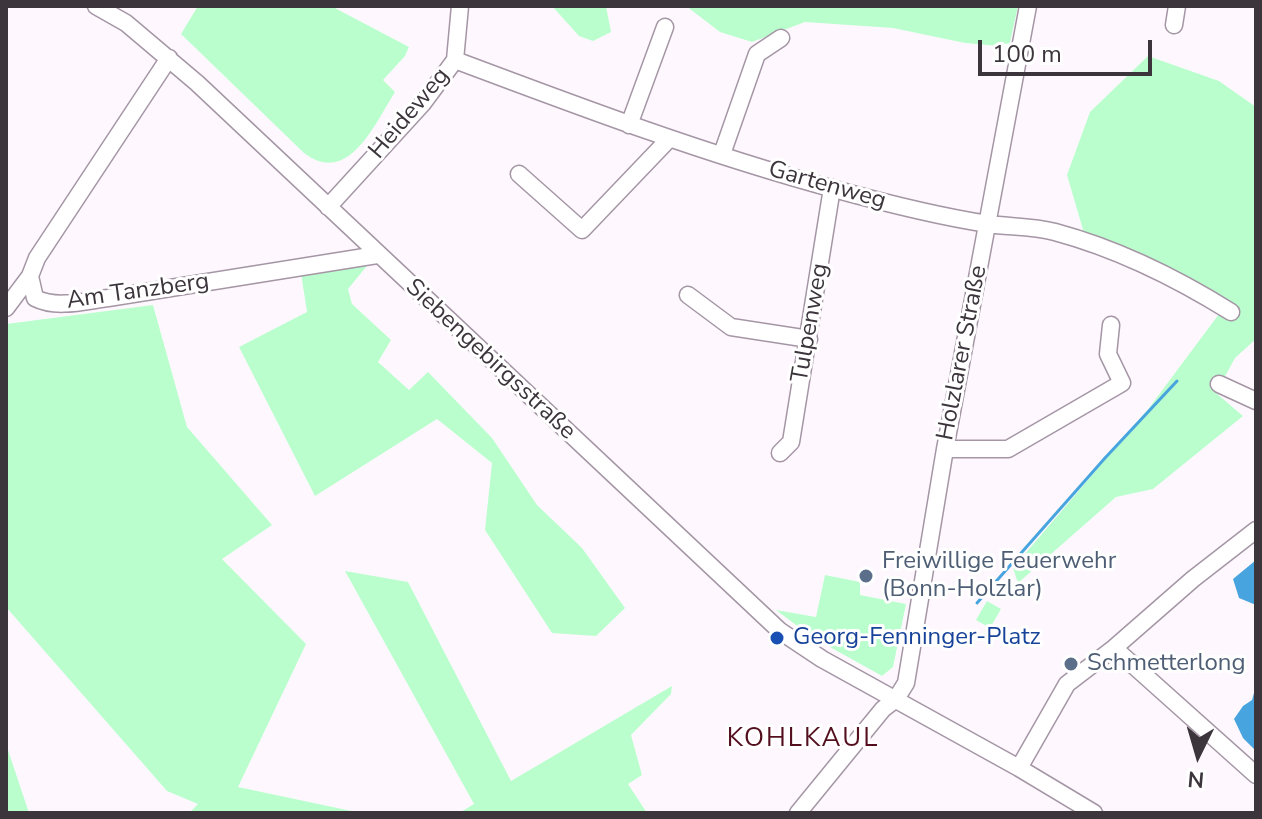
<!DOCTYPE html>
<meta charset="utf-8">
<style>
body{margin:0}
#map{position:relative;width:1262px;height:819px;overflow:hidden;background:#fef8fe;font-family:"Nunito Sans",sans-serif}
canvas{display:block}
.frame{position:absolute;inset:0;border:8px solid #3c363c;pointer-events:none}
.north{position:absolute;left:1158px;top:715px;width:80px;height:80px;-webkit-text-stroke:6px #fff;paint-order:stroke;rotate:185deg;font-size:22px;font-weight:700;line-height:32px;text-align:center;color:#3c363c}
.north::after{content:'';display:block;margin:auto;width:28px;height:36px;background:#3c363c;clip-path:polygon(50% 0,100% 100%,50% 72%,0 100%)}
.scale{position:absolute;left:978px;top:40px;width:174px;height:36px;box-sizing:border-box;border:4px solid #3c363c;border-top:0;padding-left:10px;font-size:24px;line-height:28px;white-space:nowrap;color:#3c363c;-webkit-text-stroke:6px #fff;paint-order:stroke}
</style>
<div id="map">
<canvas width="1262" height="819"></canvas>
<div class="frame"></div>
<div class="north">N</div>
<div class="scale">100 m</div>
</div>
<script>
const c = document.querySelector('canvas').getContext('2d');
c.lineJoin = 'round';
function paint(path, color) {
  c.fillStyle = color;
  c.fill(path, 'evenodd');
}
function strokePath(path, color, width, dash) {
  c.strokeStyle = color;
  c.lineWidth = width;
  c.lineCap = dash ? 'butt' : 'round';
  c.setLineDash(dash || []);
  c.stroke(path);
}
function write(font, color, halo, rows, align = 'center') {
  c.font = font + ' "Nunito Sans",sans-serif';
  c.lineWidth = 6;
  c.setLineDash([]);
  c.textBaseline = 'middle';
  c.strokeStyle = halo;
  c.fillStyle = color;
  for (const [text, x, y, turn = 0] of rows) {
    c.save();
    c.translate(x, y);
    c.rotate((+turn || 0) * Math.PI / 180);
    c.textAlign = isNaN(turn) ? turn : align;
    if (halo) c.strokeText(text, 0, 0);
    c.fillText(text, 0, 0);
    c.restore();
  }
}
paint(new Path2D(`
 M198 6H331L409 47 405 56 383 80 395 92C375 123 349 187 304 153L181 34Z
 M552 6H606L611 32 593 41 579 36Z
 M686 6H1018L1009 47 965 43 893 28 805 22 752 42 720 32Z
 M1148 56 1219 81 1256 107V339L1235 358 1216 393 1243 416 1153 489 1116 497 1018 583 1013 568 1149 408 1219 314V309L1086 240 1067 175 1090 112Z
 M371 261 348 289 352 304 391 340 378 362 409 390 428 372 492 438 537 505 582 548 625 608 596 636 552 633 485 530 492 463 437 419 315 496 239 347 307 312 301 273Z
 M153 305 187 427 272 525 222 559 306 644 238 787 361 813H189L198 804 167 791 6 607V324Z
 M345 571 408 582 511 781 672 686 671 694 631 735 642 775 628 784 647 813H459L474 804Z
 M825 575 860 582V595L906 604 893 667 882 676 812 637 776 610 816 617Z
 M987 601 1001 609 990 628 976 620Z
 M6 744 29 813H6Z`), '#bafecd');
paint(new Path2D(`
 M1256 560V605L1239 598 1233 579Z
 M1256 686V751L1243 738 1234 719 1243 706 1252 700Z`), '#48a4de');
strokePath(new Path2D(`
 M977 603 1105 458 1177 381`), '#48a4de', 3);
const minor = new Path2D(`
 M96 6 126 23 197 83 780 631 822 659 1019 768 1094 813
 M1174 25 1177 6
 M169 58 37 258 30 276 35 298C56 309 85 301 108 298L377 255
 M455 60C580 107 705 154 834 189 885 203 936 216 988 224 1010 227 1033 226 1055 232 1118 249 1175 277 1231 312
 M629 125 665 27
 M722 154 757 54 781 38
 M519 174 582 230 669 139
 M328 207 423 103 455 60 460 6
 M688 295 731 327 809 339
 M6 308 30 276
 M1219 384 1256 401
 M945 449H1008L1122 383 1108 354 1111 325
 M780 453 791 442 832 188
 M1114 648 1256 775
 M1019 768 1067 684 1114 648 1193 579 1256 530
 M798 813 883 709 896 699 906 683 945 449 1028 6`);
strokePath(minor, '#a596a6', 19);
strokePath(minor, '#fff', 16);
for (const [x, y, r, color] of [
 [866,576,8,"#5c6f8a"],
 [777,638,8,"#1a4fb4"],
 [1071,664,8,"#5c6f8a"]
]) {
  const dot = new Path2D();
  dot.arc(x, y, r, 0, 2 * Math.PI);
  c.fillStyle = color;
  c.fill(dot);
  strokePath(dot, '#fff', 3);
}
write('24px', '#3c363c', '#fff', [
 ["Heideweg",410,114,-50],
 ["Gartenweg",827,186,16],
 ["Am Tanzberg",138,292,-8],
 ["Tulpenweg",811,323,-80],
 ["Holzlarer Straße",963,353,-79],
 ["Siebengebirgsstraße",490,360,43]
]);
write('24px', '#4e5e75', '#fff', [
 ["Freiwillige Feuerwehr",882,562],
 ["(Bonn-Holzlar)",882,590],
 ["Schmetterlong",1087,664]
], 'left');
write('24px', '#164399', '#fff', [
 ["Georg-Fenninger-Platz",793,638]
], 'left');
c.letterSpacing = '2px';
write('26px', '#540f1f', '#fff', [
 ["KOHLKAUL",803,740]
]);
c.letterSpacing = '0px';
</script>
